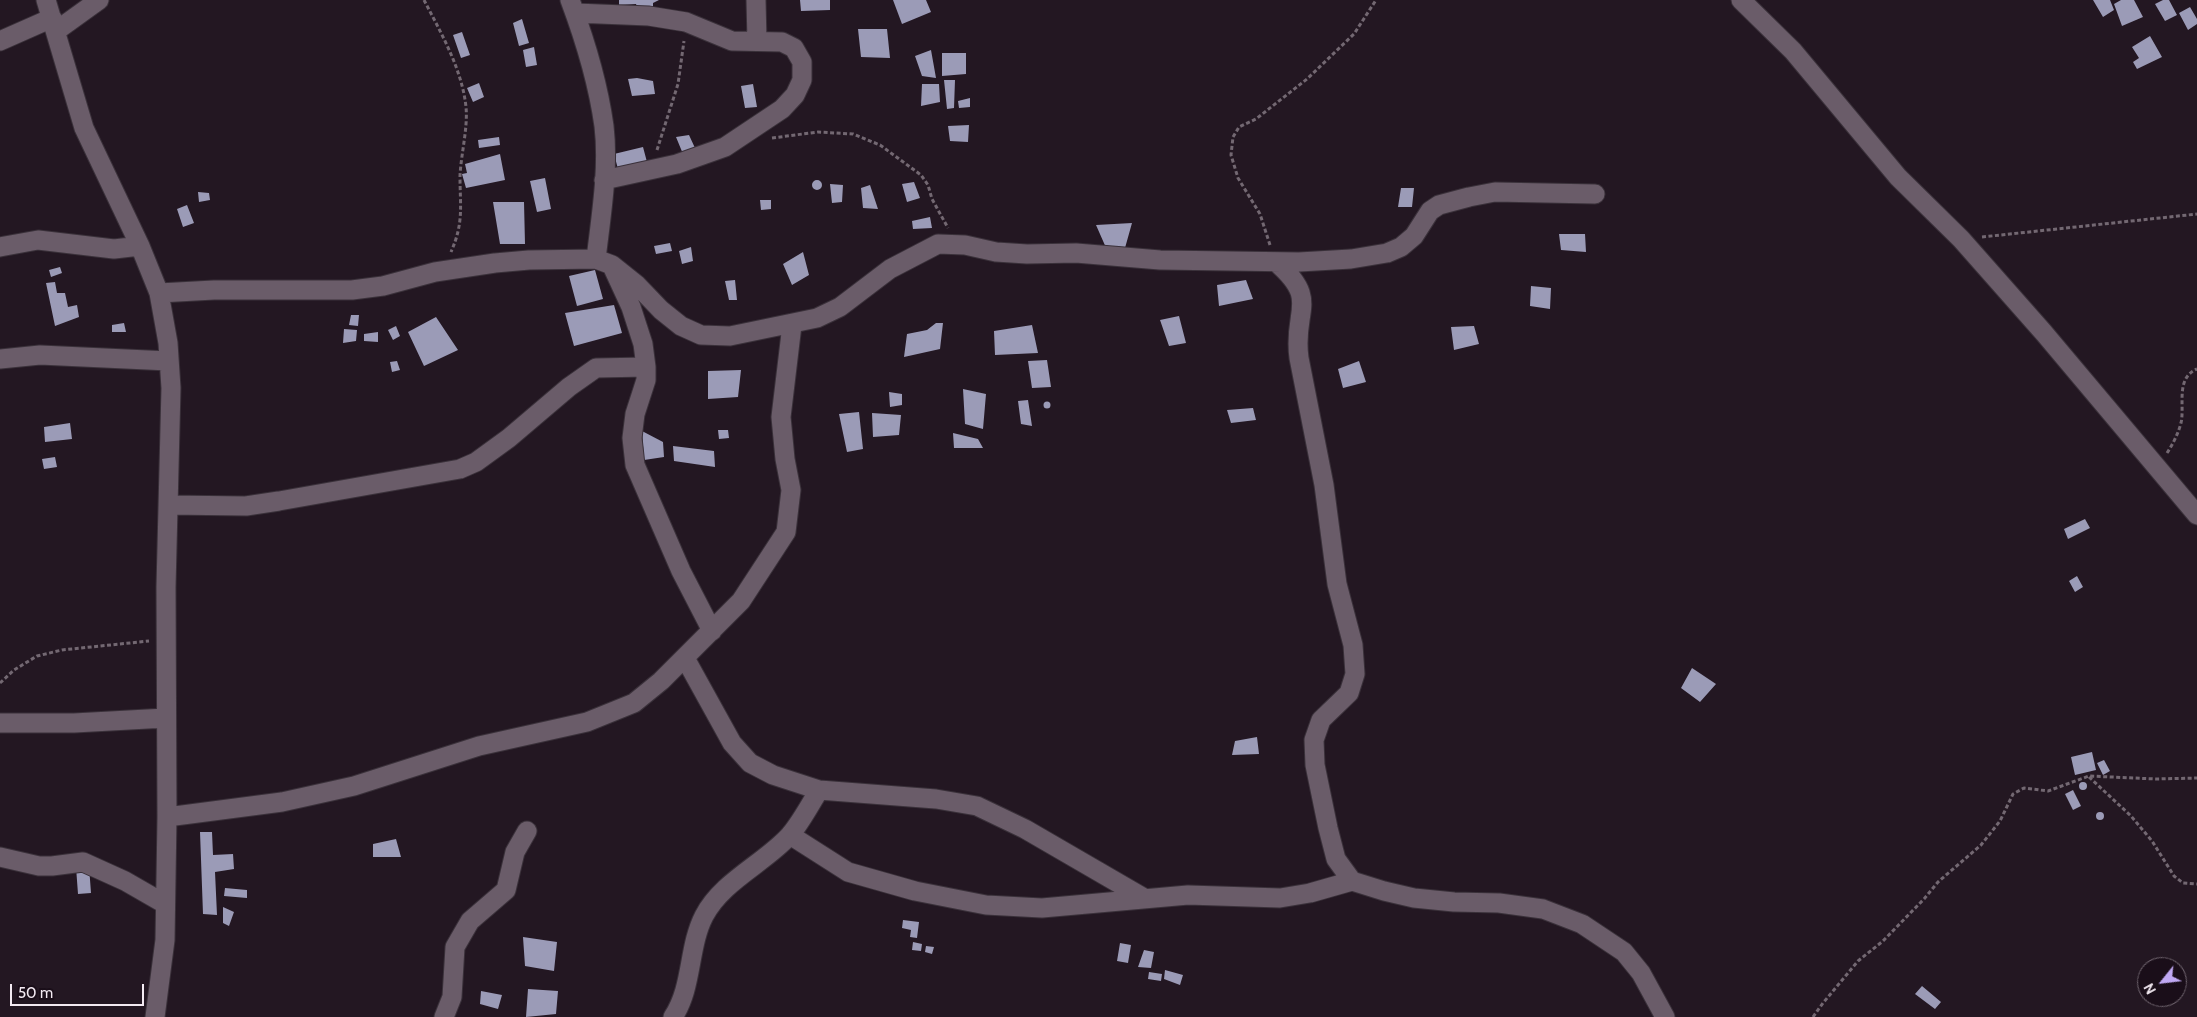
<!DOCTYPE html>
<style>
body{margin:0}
#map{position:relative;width:2197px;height:1017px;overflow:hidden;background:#231722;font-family:Cabin,sans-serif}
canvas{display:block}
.north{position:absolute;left:2137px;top:957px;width:50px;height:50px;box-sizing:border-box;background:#1a0e19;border:1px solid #716670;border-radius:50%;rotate:241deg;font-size:14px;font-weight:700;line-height:20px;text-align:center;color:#f3eaf2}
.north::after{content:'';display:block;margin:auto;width:18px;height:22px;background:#c0a8f3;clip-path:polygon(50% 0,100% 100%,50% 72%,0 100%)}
.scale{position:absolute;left:10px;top:984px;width:134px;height:22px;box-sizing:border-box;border:2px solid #f3eaf2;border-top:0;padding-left:6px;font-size:15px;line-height:18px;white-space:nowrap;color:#f3eaf2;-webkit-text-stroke:4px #1a0e19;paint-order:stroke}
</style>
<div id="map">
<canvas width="2197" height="1017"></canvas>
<div class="north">N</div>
<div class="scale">50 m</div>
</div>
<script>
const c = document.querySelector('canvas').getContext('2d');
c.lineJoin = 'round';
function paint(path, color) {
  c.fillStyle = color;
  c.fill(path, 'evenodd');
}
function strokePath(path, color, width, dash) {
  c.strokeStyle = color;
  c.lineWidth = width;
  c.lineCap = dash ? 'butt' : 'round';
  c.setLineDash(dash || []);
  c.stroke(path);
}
paint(new Path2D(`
 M619 0H659L653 3V7L638 10 636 4 619 5Z
 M800 0H830V10L801 11Z
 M893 0H926L931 12 902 24Z
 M2093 0H2110L2114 10 2103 17Z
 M2121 0H2134L2143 17 2122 26 2114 4Z
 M2163 0H2169L2177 15 2165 21 2155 4Z
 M2190 7 2197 19V24L2188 30 2179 13Z
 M522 19 529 43 519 46 513 23Z
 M858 29H887L890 58 861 57Z
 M462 32 470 55 461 58 453 35Z
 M2150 36 2162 57 2137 69 2133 62 2139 58 2132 47Z
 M534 47 537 65 526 67 523 50Z
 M931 50 936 78 922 76 915 56Z
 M942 53H966V74L942 76Z
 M637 78 653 81 655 94 632 96 628 79Z
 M944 80H955L954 108 947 109Z
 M479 83 484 97 473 102 467 88Z
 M753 84 757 107 745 108 741 86Z
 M922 84H939L940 102 921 106Z
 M970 98V107L959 108 958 101Z
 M969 125 968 142 950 141 948 126Z
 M689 135 695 148 683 154 676 137Z
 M499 137 500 145 479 148 478 140Z
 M643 147 647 162 618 169 614 154Z
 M500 154 505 180 466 188 462 174 467 173 465 164Z
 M545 178 551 209 537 212 530 181Z
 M812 185a5 5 0 1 1 10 0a5 5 0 1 1-10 0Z
 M914 182 920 198 907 202 902 184Z
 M830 184 843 185 842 202 832 203Z
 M870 185 878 209 863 208 861 188Z
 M1401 188H1414L1412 207H1398Z
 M198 192 209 193 210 200 199 202Z
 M760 200H771V209L761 210Z
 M493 202H524L525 244H500Z
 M187 205 194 223 183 227 177 209Z
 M930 217 932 228 913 229 912 221Z
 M1132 223 1125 248 1107 250 1096 225Z
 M1559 234H1585L1586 252 1561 250Z
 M670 243 672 251 656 254 654 246Z
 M691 247 693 261 682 264 679 251Z
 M803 252 809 275 792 285 783 264Z
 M60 267 62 273 51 277 49 270Z
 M595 270 603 299 577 306 569 276Z
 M735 280 737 300H729L725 281Z
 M1246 280 1253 299 1219 306 1217 285Z
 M55 282 57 293H65L68 307 77 305 79 317 55 326 46 283Z
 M1531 286 1551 288 1550 309 1530 306Z
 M614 305 622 333 574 346 565 313Z
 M351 315H359L358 326 349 325Z
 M1179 316 1186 343 1169 346 1160 320Z
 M436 317 458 350 424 366 408 332Z
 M124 323 126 332H112V325Z
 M936 323H943L940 349 904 357 907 334 927 330Z
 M1032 325 1038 353 995 355 994 331Z
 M396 326 400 336 393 340 388 330Z
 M1474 326 1479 344 1454 350 1451 327Z
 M344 329 357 330 356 341 343 343Z
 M378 332V342L364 341V334Z
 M1047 360 1051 387 1032 388 1028 361Z
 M397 361 400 370 392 372 390 362Z
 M1359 361 1366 382 1343 388 1338 369Z
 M741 370 738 397 708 399V371Z
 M963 389 986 394 983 429 965 424Z
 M889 392 902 394V405L890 407Z
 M1028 400 1032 426 1021 424 1018 401Z
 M1043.5 405a3.5 3.5 0 1 1 7 0a3.5 3.5 0 1 1-7 0Z
 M1253 408 1256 420 1231 423 1227 410Z
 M859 412 863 449 847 452 839 414Z
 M872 413 901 415 899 435 873 437Z
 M70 423 72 439 45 442 44 427Z
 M718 430H728L729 438 719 439Z
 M642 431 663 442 664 457 644 460Z
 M953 433 978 439 983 448H954Z
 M673 446 714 451 715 467 674 461Z
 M55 457 57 467 44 469 42 459Z
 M2085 519 2090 528 2068 539 2064 529Z
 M2077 576 2083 587 2075 592 2069 581Z
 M1692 668 1716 684 1700 702 1681 688Z
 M1257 737 1259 754 1232 755 1235 741Z
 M2092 752 2096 770 2075 775 2071 757Z
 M2104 760 2110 771 2103 775 2097 763Z
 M2079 786a4 4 0 1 1 8 0a4 4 0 1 1-8 0Z
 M2073 790 2081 806 2073 810 2065 794Z
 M2096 816a4 4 0 1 1 8 0a4 4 0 1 1-8 0Z
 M200 832H212L213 855 233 854 234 869 215 872 217 915 203 914Z
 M396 839 401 857H373V844Z
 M89 866 91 893 78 894 76 867Z
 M225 888 247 890V898L224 896Z
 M223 907 234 912 229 926 223 923Z
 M903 920 919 922 917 938 910 937 911 930 902 928Z
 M523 937 557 942 554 971 525 966Z
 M913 942 922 944 921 951 912 950Z
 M1120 943 1131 945 1128 963 1117 961Z
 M926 946 934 947 932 954 925 952Z
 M1144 950 1154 952 1151 968 1138 967Z
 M1165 970 1183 975 1180 985 1164 979Z
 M1149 972 1162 974 1161 981 1148 979Z
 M1922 986 1941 1002 1935 1009 1915 994Z
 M528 989 558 991 556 1014 526 1017Z
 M481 991 502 995 498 1009 480 1004Z`), '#9b9bb7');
const street = new Path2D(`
 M46 0 84 128 140 246 159 293 168 343 171 388 166 587 167 817 165 940 155 1017
 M570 0C585 40 598 83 604 126 609 169 601 216 596 259
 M756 0 757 41
 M1741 0 1793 51 1898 177 1961 239 2044 333 2197 515
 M575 13 649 16 686 22 732 41 782 42 794 48 802 62V80L795 95 782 109 725 147 677 164 604 180
 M56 31 99 0
 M0 41 52 18
 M0 247 38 240 114 249 140 246
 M1276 262C1321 301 1292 310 1299 358L1324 485 1337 584 1353 645 1355 674 1349 693 1321 720 1314 740 1315 765 1328 828 1336 859 1352 881 1384 891 1414 898 1454 902 1499 903 1543 909 1582 924 1624 952 1641 973 1665 1017
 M613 268 631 307 643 344 646 367V380L635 414 632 438 635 465 681 571 712 631
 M159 293 214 290H352L383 286 435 272 495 263 529 260 596 259 612 265 637 285 661 310 681 326 701 335 730 336 817 318 840 307 890 269 938 244 965 245 996 252 1027 254 1076 253 1160 260 1299 262 1351 259 1387 253 1401 247 1414 236 1430 211 1439 205 1469 197 1495 192 1595 194
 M0 359 40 355 169 361
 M169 505 246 506 279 501 460 469 476 462 509 438 569 387 596 368 646 367
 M685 658 732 743 750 763 773 775 819 790 936 799 977 806 1025 829 1144 898
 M0 723H74L166 718
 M167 817 282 802 354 786 479 746 587 722 634 703 661 681 741 601 786 532 791 490 785 459 781 417 792 325
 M790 835 848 872 915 891 986 905 1042 908 1188 895 1280 898 1310 893 1352 881
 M0 857 39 866H52L83 862 125 881 165 904
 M444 1017 452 997 455 947 470 921 506 890 515 852 527 831
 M673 1017C693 987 688 947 704 916 722 881 765 863 790 835 801 822 810 805 819 790`);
strokePath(street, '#3a313a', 21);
strokePath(new Path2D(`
 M424 0C441 33 462 69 466 107 468 128 461 154 460 176 460 207 464 222 451 252
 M772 138 818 132 853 134 880 145 921 175 928 185 932 199 948 228
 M657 150 678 84 684 41
 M1982 237 2197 214
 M1270 245 1260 214 1238 178 1231 155 1233 137 1239 127 1256 119 1307 79 1354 34 1376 0
 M2167 453C2173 444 2178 434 2181 423 2185 406 2175 378 2197 369
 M0 683 14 670 37 656 62 650 149 641
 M2089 777 2131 816 2152 841 2174 876 2183 883 2197 884
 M1813 1017 1823 1003 1858 961 1883 941 1924 899 1938 882 1981 845 2000 821 2013 794 2024 788 2048 791 2089 776 2156 779 2197 778`), '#736872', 3, [4, 2.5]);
strokePath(street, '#6a5c69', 19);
</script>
